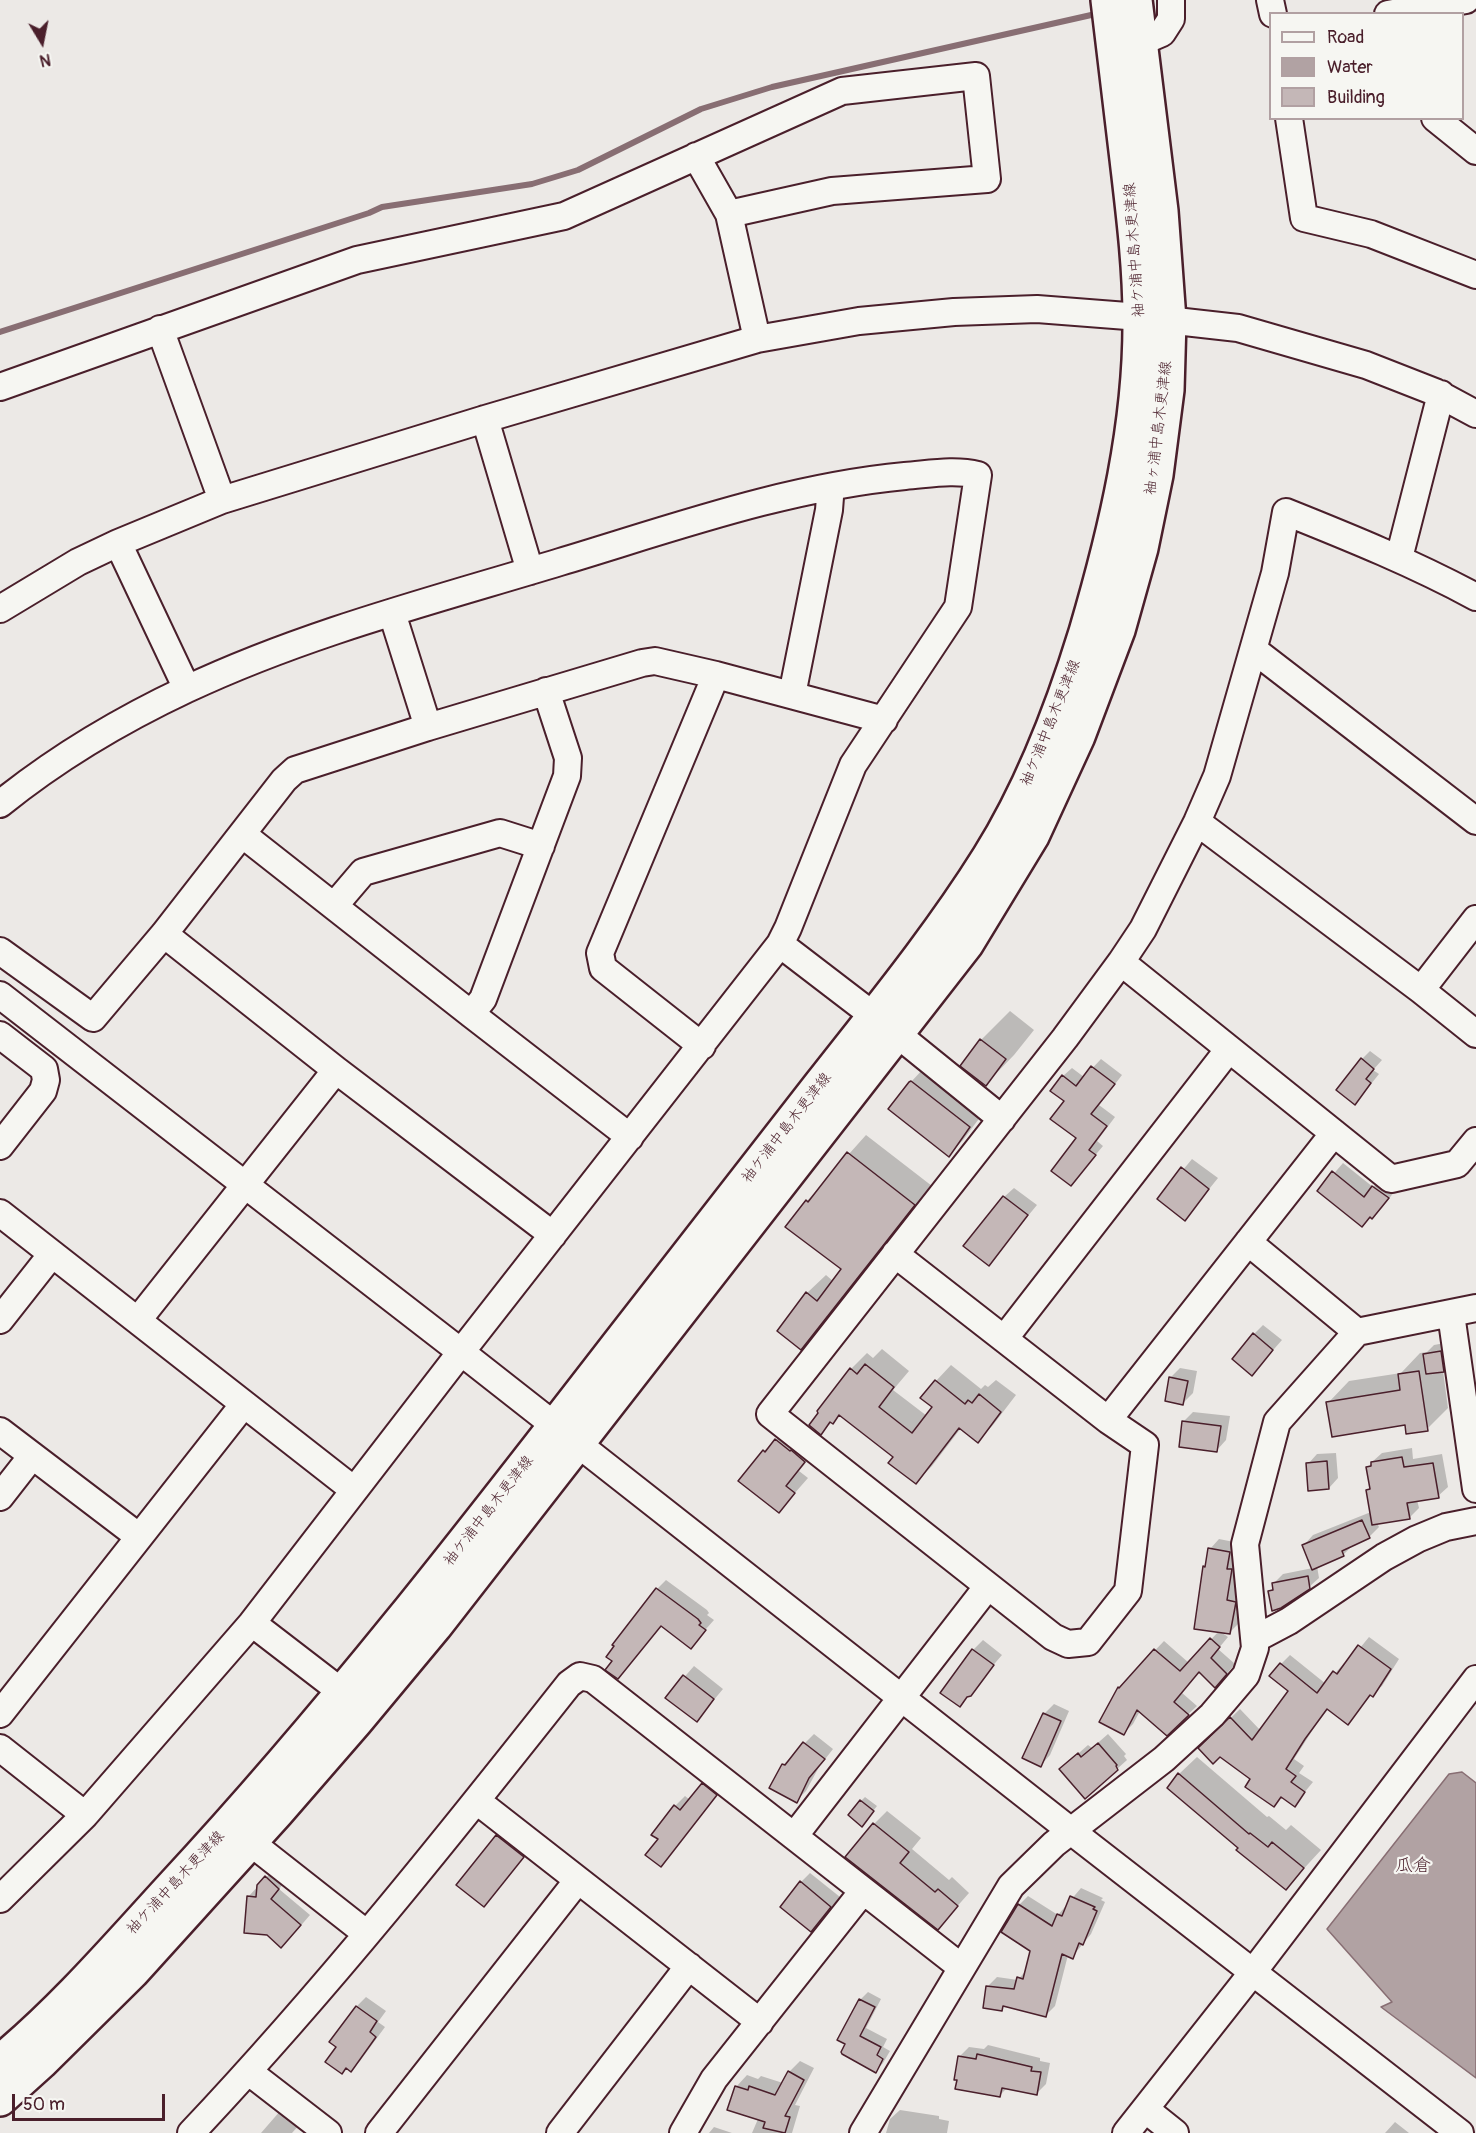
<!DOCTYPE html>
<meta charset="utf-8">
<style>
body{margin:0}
#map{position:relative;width:1476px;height:2133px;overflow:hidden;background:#ece9e6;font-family:Pangolin,sans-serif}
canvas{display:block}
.legend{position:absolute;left:1269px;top:12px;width:195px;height:108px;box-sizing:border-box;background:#f6f6f2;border:2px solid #b1a0a2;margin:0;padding:8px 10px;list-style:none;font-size:18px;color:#4a1f2b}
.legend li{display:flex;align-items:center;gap:12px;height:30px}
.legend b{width:30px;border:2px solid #b1a0a2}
.north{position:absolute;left:12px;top:12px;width:60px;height:60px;-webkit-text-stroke:4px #f6f6f2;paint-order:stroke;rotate:170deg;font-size:16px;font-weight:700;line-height:24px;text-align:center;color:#4a1f2b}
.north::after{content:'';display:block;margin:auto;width:21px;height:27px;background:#4a1f2b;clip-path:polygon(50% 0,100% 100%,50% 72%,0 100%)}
.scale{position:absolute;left:12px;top:2094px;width:153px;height:27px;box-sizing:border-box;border:3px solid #4a1f2b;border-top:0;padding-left:8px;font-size:18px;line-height:21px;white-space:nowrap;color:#4a1f2b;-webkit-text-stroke:4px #f6f6f2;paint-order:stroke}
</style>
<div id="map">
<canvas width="1476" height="2133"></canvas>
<ul class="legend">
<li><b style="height:8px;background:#f6f6f2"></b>Road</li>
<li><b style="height:16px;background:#b1a2a3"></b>Water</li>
<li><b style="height:16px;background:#c4b7b7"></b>Building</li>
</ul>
<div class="north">N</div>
<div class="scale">50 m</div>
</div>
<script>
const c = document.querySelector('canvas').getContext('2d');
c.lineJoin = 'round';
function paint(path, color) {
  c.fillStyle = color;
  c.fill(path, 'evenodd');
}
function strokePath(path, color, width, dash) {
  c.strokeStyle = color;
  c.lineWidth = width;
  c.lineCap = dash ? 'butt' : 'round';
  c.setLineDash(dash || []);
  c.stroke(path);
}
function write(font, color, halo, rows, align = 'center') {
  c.font = font + ' Pangolin,"Klee One",sans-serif';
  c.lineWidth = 4.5;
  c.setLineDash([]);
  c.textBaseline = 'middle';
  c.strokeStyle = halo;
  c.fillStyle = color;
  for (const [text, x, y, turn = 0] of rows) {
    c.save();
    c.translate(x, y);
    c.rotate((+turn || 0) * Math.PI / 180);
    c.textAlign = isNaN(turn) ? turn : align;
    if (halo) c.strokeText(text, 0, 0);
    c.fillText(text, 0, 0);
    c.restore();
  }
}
const water = new Path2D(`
 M1462 1772 1476 1783V2078L1381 2007 1392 2002 1327 1929 1449 1774Z`);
paint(water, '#b1a2a3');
strokePath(water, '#886e73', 1.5);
paint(new Path2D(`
 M1010 1011 1034 1030 1014 1055 986 1084 981 1040Z
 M1370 1051 1382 1060 1373 1070 1379 1074 1363 1094 1362 1059Z
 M1101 1059 1122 1075 1099 1105 1115 1117 1097 1141 1103 1146 1071 1184 1078 1138 1066 1101 1063 1076 1072 1068 1084 1077Z
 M925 1067 984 1112 963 1140 949 1155 910 1083Z
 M866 1135 932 1186 819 1330 801 1348 807 1293 826 1275 834 1282 843 1269 807 1201Z
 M1192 1159 1218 1178 1185 1219 1159 1199Z
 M1343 1163 1373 1187 1383 1177 1397 1188 1382 1208 1362 1225 1319 1191Z
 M1014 1188 1037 1205 988 1264 1004 1197Z
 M1263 1325 1282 1340 1252 1374 1254 1334Z
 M1450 1342 1453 1361 1443 1371 1448 1408 1427 1429 1328 1403 1349 1381 1401 1373 1420 1353 1427 1352 1434 1345Z
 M882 1349 909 1371 893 1390 927 1416 934 1407 936 1381 951 1365 981 1389 985 1385 988 1387 996 1380 1016 1395 993 1425 978 1441 961 1428 932 1466 916 1482 895 1457 840 1414 821 1433 851 1369 867 1353 873 1358Z
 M1180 1368 1197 1371 1193 1393 1183 1403 1171 1377Z
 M1193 1412 1230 1416 1226 1440 1217 1450 1184 1421Z
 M790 1426 818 1448 799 1471 808 1478 779 1511 740 1481 764 1451Z
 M1412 1448 1413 1459 1442 1454 1448 1487 1438 1496 1417 1500 1419 1508 1409 1518 1377 1523 1379 1527 1369 1537 1353 1545 1343 1555 1317 1566 1319 1578 1309 1587 1270 1591 1274 1587V1583L1283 1574 1313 1568 1304 1545 1313 1535 1371 1512 1368 1490 1371 1487 1368 1468 1372 1462 1382 1453Z
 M1336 1453 1338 1478 1329 1488 1308 1464 1317 1454Z
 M1219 1539 1239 1543 1241 1560 1235 1591 1244 1593 1239 1623 1229 1633 1221 1632 1228 1637 1218 1649 1235 1664 1224 1677 1199 1671 1181 1692 1197 1706 1167 1734 1140 1711 1133 1724 1124 1733 1119 1688 1164 1641 1189 1663 1219 1631 1205 1567 1207 1565 1210 1549Z
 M666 1580 707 1610 709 1613 707 1615 714 1620 690 1647 662 1625 618 1677 614 1661 657 1589Z
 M1369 1637 1399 1659 1382 1686 1372 1694 1348 1723 1328 1709 1314 1728 1294 1759 1304 1766 1299 1773 1313 1782 1294 1805 1282 1796 1274 1805 1252 1779 1220 1756 1200 1748 1240 1709 1261 1731 1290 1691 1281 1664 1290 1655 1326 1684 1344 1663 1346 1665Z
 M983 1640 1002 1655 959 1705 942 1692 973 1650Z
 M694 1666 723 1689 697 1720 667 1697Z
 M1054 1704 1069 1711 1050 1755 1041 1765 1044 1714Z
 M814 1734 833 1749 819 1767 806 1791 796 1801 783 1765Z
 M1108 1734 1126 1754 1124 1756 1127 1760 1117 1769 1071 1760 1088 1745 1092 1748Z
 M1197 1757 1267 1817 1269 1816 1286 1830 1291 1825 1321 1850 1286 1888 1179 1774Z
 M712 1775 725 1785 661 1865 660 1839 654 1835 675 1806 685 1796 690 1800Z
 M865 1797 877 1806 866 1820 861 1801Z
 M887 1811 921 1838 912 1849 949 1880 952 1877 969 1893 938 1928 874 1824Z
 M505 1828 531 1848 484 1905 459 1885Z
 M275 1868 288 1878 279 1889 310 1915 291 1937 268 1934 248 1897Z
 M810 1873 840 1897 811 1930 801 1882Z
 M1081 1888 1103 1898 1101 1900 1105 1902 1091 1934 1072 1957 1068 1955 1055 2006 1046 2015 1005 2005 1001 2009 988 1986 997 1977 1018 1980 1027 1969 1032 1951 1019 1905 1028 1896 1058 1915Z
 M868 1992 881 1999 866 2028 887 2039 883 2047 890 2051 883 2063 876 2071 847 2043 860 2000Z
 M366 1997 386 2011 378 2022 385 2027 360 2061 350 2070 339 2047 357 2006Z
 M988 2045 1040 2058V2061L1050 2063 1046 2084 1036 2094 1007 2088 1000 2095 959 2057 969 2047 984 2049Z
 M800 2061 814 2068 795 2105 800 2106 792 2133H752L758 2119 736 2087 747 2075 758 2079 761 2076 783 2083 789 2072Z
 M281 2110 299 2125 292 2133H261Z
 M900 2110 939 2116V2119L949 2121 947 2133H886L890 2119Z
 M1395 2122 1409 2133H1385Z
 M714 2127 732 2133H709Z`), '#0003');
strokePath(new Path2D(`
 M0 332 369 213 382 207 532 184 578 170 701 109 772 87 1100 13`), '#886e73', 6);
const building = new Path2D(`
 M980 1039 1006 1059 986 1086 960 1066Z
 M1361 1058 1374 1069 1366 1079 1371 1083 1355 1105 1336 1090Z
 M1091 1066 1115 1084 1091 1114 1107 1126 1089 1150 1096 1155 1071 1186 1051 1171 1076 1138 1050 1119 1064 1101 1050 1091 1062 1075 1076 1086Z
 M911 1081 970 1127 949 1157 888 1109 909 1082Z
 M847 1152 915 1205 801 1350 777 1331 806 1292 817 1301 841 1269 785 1227 806 1200 808 1202Z
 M1181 1167 1209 1189 1185 1221 1157 1199Z
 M1332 1171 1364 1197 1372 1186 1389 1198 1372 1219 1370 1217 1362 1227 1317 1191Z
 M1003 1196 1028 1215 989 1266 963 1246Z
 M1253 1333 1273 1350 1252 1376 1232 1359Z
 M1441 1351 1444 1372 1426 1374 1423 1354Z
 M865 1364 894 1387 879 1407 912 1433 932 1407 920 1398 935 1380 965 1404 968 1400 972 1403 979 1394 1001 1412 978 1443 959 1428 916 1484 888 1463 893 1457 839 1415 833 1424 830 1422 821 1435 809 1425 818 1413 817 1411 850 1368 857 1374Z
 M1419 1371 1428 1431 1406 1434 1405 1425 1332 1437 1326 1402 1400 1390 1398 1374Z
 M1169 1377 1188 1381 1183 1405 1165 1401Z
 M1182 1421 1221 1426 1217 1452 1179 1447Z
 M775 1439 790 1451 791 1450 805 1462 786 1486 795 1493 779 1513 738 1481 763 1450 765 1452Z
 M1402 1457 1404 1467 1433 1463 1439 1498 1407 1503 1410 1519 1372 1525 1366 1490 1370 1489 1366 1467 1371 1466V1462Z
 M1327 1461 1329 1489 1308 1491 1306 1463Z
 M1362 1520 1370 1538 1342 1551 1344 1556 1312 1570 1302 1545Z
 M1208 1548 1230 1552 1227 1569H1232L1227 1600 1236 1602 1230 1634 1194 1629 1203 1566 1205 1567Z
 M1308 1576 1310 1589 1281 1608 1272 1611 1268 1591 1273 1590 1272 1583Z
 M656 1588 698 1619 701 1623 699 1625 706 1630 691 1649 661 1626 618 1679 605 1670 612 1661 606 1657 614 1646 612 1645Z
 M1210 1638 1220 1647 1211 1658 1227 1674 1215 1688 1199 1672 1174 1702 1189 1715 1167 1736 1137 1710 1124 1735 1099 1722 1118 1687 1119 1688 1154 1649 1180 1671Z
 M1358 1645 1391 1669 1373 1697 1370 1695 1348 1725 1327 1709 1305 1739 1286 1769 1296 1776 1291 1782 1305 1792 1295 1807 1281 1797 1274 1807 1245 1787 1250 1779 1220 1757 1213 1764 1198 1748 1230 1717 1252 1740 1288 1691 1269 1676 1280 1663 1317 1693 1333 1671 1337 1674Z
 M972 1649 994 1665 971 1696 967 1697 960 1707 940 1693Z
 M683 1675 714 1699 697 1722 665 1698Z
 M1043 1713 1061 1721 1041 1767 1022 1758Z
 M803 1742 825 1759 809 1778 797 1803 769 1788 782 1764 785 1765Z
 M1098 1743 1117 1765 1116 1766 1118 1770 1085 1799 1059 1769 1078 1753 1081 1757Z
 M1178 1773 1249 1834 1250 1833 1268 1847 1272 1842 1304 1868 1286 1890 1236 1850 1238 1848 1167 1788Z
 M702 1783 717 1795 661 1867 645 1855 658 1839 651 1835 674 1805 680 1810Z
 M860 1800 874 1811 862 1827 848 1815Z
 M873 1823 909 1852 900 1863 935 1892 938 1889 958 1906 938 1930 845 1857Z
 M496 1835 524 1857 484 1907 456 1885Z
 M265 1876 279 1889 271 1899 301 1925 281 1948 267 1935 244 1933 247 1896 256 1897 257 1885Z
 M800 1881 831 1907 811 1932 780 1907Z
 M1070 1896 1095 1907 1093 1909 1097 1911 1083 1945 1079 1943 1073 1959 1062 1954 1046 2017 1003 2006 1002 2011 983 2008 986 1986 1014 1989 1017 1977 1023 1979 1030 1951 1001 1932 1018 1904 1052 1926 1057 1914 1062 1916Z
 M859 1999 875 2007 860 2036 881 2047 877 2055 883 2059 876 2073 842 2054 841 2052 845 2044 837 2040Z
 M356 2006 377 2021 370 2032 376 2037 351 2072 346 2068 342 2074 325 2062 336 2047 329 2042Z
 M977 2054 1032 2067 1031 2071 1041 2072 1037 2095 1002 2088 1000 2097 955 2089 957 2080H954L958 2056 976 2059Z
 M788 2071 804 2080 785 2116 790 2117 785 2133 763 2128 765 2122 727 2110 735 2086 748 2090 749 2086 775 2095Z`);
paint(building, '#c4b7b7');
strokePath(building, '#4a1f2b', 1.5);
const minor = new Path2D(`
 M1270 0 1273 14
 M1388 14 1466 0
 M1141 42 1162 33 1171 19V0
 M1289 118 1304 218 1371 234 1476 275
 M1435 118 1476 151
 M696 156 729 214 757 339
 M160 329 222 500
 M0 387 357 260 564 216 842 91 976 76 987 179 832 191 729 214
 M485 419 530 571
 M118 543 187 689
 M1399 558 1441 394
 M0 609 78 562 118 543 222 500 485 419 757 339 859 321 954 312 1037 309 1140 317 1238 328 1366 365 1435 392 1476 414
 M392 613 428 727
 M1254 650 1476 821
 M792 695 829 510 830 497 828 488
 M0 804C57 758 121 720 187 689 306 633 435 600 560 562 673 528 787 487 905 476 930 474 954 469 978 475L958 607 853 765 788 928 780 944 461 1352 252 1623 85 1815 0 1899
 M1197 822 1421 990 1476 1034
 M242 834 471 1014 630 1137
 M334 906 363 872 500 833 541 846
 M164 934 336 1070 553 1235
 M780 944 874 1016
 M0 951 93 1018 164 934 284 780 295 770 428 727 642 663 655 661 716 675 884 720
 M1121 962 1391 1179 1457 1164 1476 1141
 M1421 990 1476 919
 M0 995 461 1352 1071 1831 1460 2133
 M471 1014 483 999 567 776 568 758 546 691
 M897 1034 1002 1119
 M0 1035 44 1069 46 1080 43 1091 0 1146
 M702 1046 603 968 600 953 716 675
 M0 1213 354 1490
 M1248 1242 1357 1332
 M895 1254 1108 1420 1145 1445 1128 1591 1088 1642 1068 1644 1053 1637 770 1414 1065 1038 1121 962 1143 929 1197 822 1217 776 1275 573 1286 512C1351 538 1415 564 1476 597
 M1451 1314 1476 1489
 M0 1320 52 1254
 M138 1320 336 1070
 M1004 1339 1229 1049
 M1108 1420 1334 1133
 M0 1431 138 1536
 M0 1497 32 1456
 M252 1623 343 1693
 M1255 1639 1289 1621 1384 1557 1417 1539 1446 1527 1476 1521
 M0 1714 244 1404
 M0 1748 85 1815
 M477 1801 760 2022
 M795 1835 988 1586
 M250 1842 367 1934
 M249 2072 328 2133
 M1145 2109 1175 2133
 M191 2133C326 1990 448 1837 569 1684L580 1676 593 1679 961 1967
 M379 2133 578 1880
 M560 2133 689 1966
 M683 2133 714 2079 863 1891
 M863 2133 1011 1886 1054 1844 1164 1759 1212 1715 1246 1675 1255 1648 1245 1544 1277 1422 1357 1332 1476 1308
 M1126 2133 1253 1972 1476 1679`);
const major = new Path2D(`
 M0 2062C63 2010 117 1947 172 1887 331 1716 474 1531 617 1346 685 1259 753 1172 821 1084 879 1010 939 937 989 857 1031 790 1063 707 1086 632 1116 530 1141 424 1140 318 1140 265 1133 211 1127 159 1121 106 1114 53 1108 0
 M0 2099 41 2062 133 1971 277 1812 356 1721 435 1626 967 943 1032 836 1078 736 1118 630 1141 548 1156 475 1167 390 1169 320 1161 211 1135 0`);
strokePath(minor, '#4a1f2b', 30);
strokePath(major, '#4a1f2b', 38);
strokePath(minor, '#f6f6f2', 26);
strokePath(major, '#f6f6f2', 33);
write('15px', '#4a1f2b', '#f6f6f2', [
 ["袖ケ浦中島木更津線",1135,250,-94],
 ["袖ヶ浦中島木更津線",1159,428,-83],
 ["袖ケ浦中島木更津線",1051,723,-68],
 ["袖ケ浦中島木更津線",787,1128,-52],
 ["袖ケ浦中島木更津線",489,1511,-52],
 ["袖ケ浦中島木更津線",176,1883,-47]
]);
write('18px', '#4a1f2b', '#f6f6f2', [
 ["瓜倉",1413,1866]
]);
</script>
